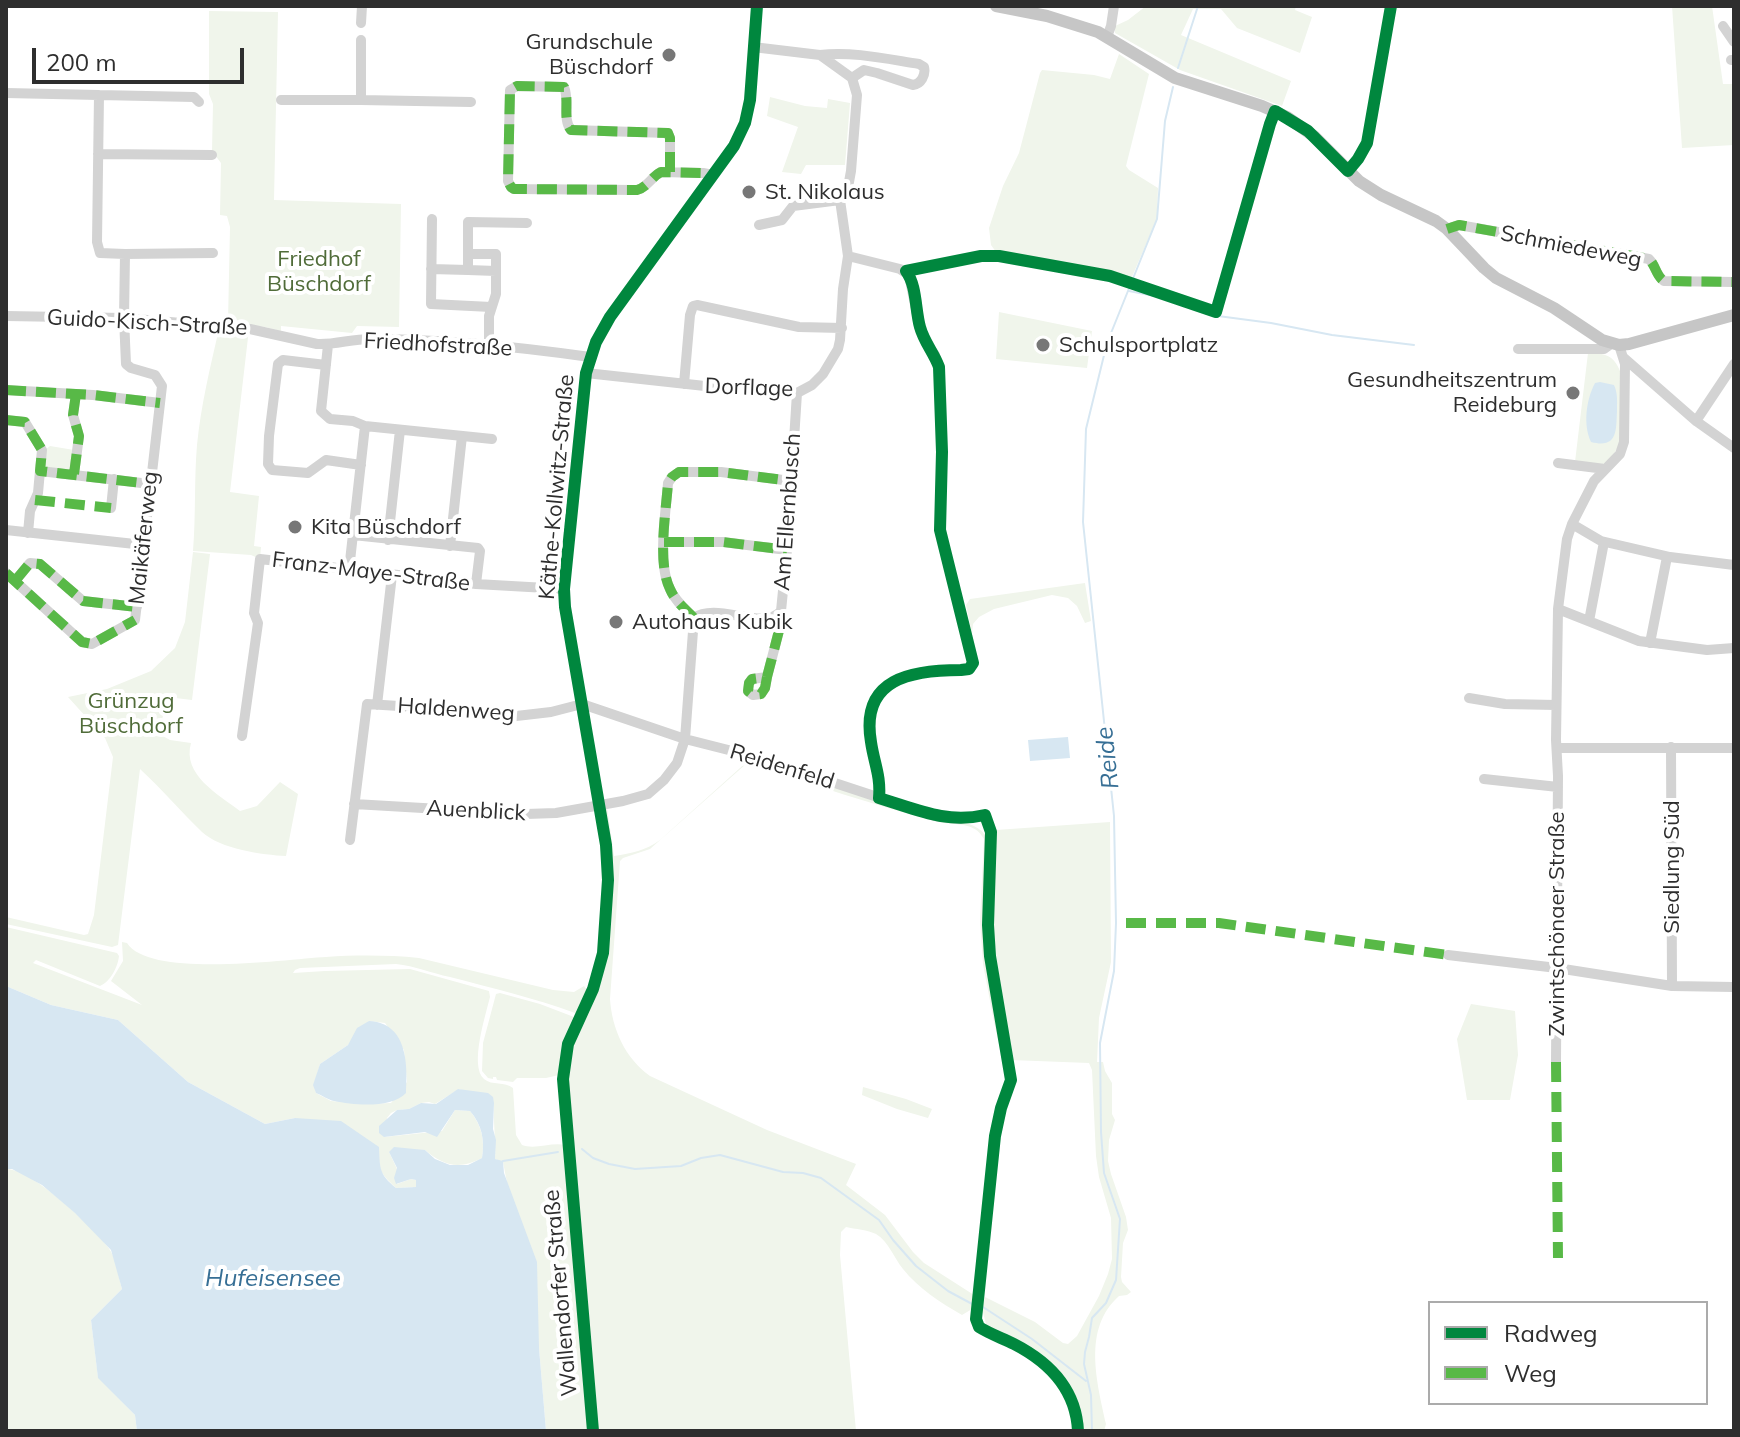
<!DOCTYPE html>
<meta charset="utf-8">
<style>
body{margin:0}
#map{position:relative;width:1740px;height:1437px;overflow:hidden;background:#fff;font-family:Mulish,sans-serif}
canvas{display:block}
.frame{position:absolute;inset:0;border:8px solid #2e2e2e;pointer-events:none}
.legend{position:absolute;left:1428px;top:1301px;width:280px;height:104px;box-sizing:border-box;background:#fff;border:2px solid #ababab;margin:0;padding:10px 14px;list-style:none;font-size:24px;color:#2e2e2e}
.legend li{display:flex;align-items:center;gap:16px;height:40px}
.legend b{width:40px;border:2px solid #ababab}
.scale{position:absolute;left:32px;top:48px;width:212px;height:36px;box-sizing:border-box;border:4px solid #2e2e2e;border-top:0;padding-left:10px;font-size:24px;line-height:28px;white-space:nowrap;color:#2e2e2e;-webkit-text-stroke:6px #fff;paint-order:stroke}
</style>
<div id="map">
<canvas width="1740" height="1437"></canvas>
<div class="frame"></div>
<ul class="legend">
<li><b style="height:10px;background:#00873e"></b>Radweg</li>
<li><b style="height:10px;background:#58b947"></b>Weg</li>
</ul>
<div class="scale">200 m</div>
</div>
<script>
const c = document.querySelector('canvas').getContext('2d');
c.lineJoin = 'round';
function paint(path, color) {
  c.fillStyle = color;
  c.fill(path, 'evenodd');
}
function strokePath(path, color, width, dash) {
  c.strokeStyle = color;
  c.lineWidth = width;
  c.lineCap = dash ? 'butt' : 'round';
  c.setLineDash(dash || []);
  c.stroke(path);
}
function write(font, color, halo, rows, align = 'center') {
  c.font = font + ' Mulish,sans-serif';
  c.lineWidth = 8;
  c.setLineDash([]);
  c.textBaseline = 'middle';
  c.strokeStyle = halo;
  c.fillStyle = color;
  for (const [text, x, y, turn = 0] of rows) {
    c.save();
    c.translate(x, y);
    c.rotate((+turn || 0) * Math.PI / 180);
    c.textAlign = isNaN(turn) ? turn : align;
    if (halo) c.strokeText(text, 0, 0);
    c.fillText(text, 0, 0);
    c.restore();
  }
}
paint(new Path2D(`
 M1146 6H1296L1295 10 1312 17 1300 53 1237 28 1221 9H1193L1181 35 1291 81 1282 106 1180 70 1115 33V26L1128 20Z
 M1672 6H1712L1723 84H1734V145L1682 148Z
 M209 11 278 12 274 200 401 204 399 327 357 326 352 333 281 326V331L265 327 228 322 230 227 227 216 220 215 221 163 212 151 213 104 209 94Z
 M1119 54 1149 74 1126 166 1129 170 1158 188 1157 219 1131 279 999 256 991 245 989 228 1003 186 1019 153 1040 73 1042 70 1094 75 1110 79Z
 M770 97 805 106 827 108 828 99 850 103 845 165H806L801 174 782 172 798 127 767 116Z
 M999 312 1092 331 1087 368 996 359Z
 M219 329H249L230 492 259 496 254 546 261 547 260 559 251 555 193 551C196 515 194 480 197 445 201 405 210 368 219 329Z
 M1588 353C1604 353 1614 355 1620 371L1621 443 1608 462 1603 464 1575 462Z
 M50 446 74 450 71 470 49 469 44 464 45 450Z
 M193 552 210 554 192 700 167 697 159 734 170 740 191 743C182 775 218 794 240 811L257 806 280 782 298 794 286 856C263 855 220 849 202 832 181 812 162 789 140 769L118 945 112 947 6 924V917L84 935 88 934 94 915 113 757 105 738 68 697 107 689 151 671 175 648 185 622Z
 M1085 583 1091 621 1085 623 1077 606 1068 598 1052 595 994 609 979 617 973 624 972 634 966 605 970 599Z
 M750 759 965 822C976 827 986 830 988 844L983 920 987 958 1005 1046 1009 1078 998 1110 990 1152 995 1118 1005 1086 1006 1075 994 1022 983 964 980 921 984 839C974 821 957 826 940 822 875 806 812 784 749 763L746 764 650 849 623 858 620 861 610 999C612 1029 625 1058 650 1076L767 1130 856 1164 846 1185 885 1215 913 1252 924 1263 974 1295 972 1309 962 1315C941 1303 918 1288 903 1269 894 1258 889 1242 876 1234 868 1230 855 1229 846 1227L841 1232 840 1255 856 1431H598L567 1080 570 1053 576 1033 596 991 604 967 608 944 605 811 607 807 614 856C632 853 645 851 660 840Z
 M1110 822 1111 962 1099 1018 1097 1062H1103L1105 1071 1112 1083V1114L1115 1120 1109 1140 1108 1161 1111 1174 1126 1217 1128 1230 1123 1243 1121 1277 1122 1282 1131 1292 1127 1295 1119 1296C1082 1329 1097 1382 1106 1424L1104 1431H1079C1076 1373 1037 1351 988 1331L982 1309 985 1297 1035 1322 1063 1343 1068 1344 1077 1336 1099 1296 1108 1274 1112 1259 1111 1218 1099 1177 1096 1156 1092 1070 1089 1063 1011 1060 992 925 996 830Z
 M6 927 117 953 119 956C118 967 110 982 100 986L36 960 33 963 142 1005 111 981 123 961 122 942 127 943C150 979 287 959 326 957 356 955 389 955 419 958L553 990 574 992 584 986 588 991 559 1075 546 1078H517L513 1082 497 1080 496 1077H493V1079L488 1078 482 1071 483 1043 496 994 500 993 540 1004 574 1017 575 1013C534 998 492 988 450 977 431 973 415 966 396 964L300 968 295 970 293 973 325 971 410 969 489 991 490 997C486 1014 469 1066 484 1079 492 1086 505 1081 513 1088L516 1135 522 1145C535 1150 551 1142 565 1145L589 1431H546L539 1348 503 1162 495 1159C496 1140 493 1122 494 1103L459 1089 435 1104 429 1102 421 1103 409 1109 397 1110 391 1113 387 1118 384 1137 442 1131 455 1110 470 1111C482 1126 485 1140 482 1158 459 1170 444 1166 425 1150L389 1152 397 1169V1184L411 1179 416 1180V1187L396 1188C378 1171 380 1171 378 1147L295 1118 265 1124 188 1082 118 1020 51 1005 6 986ZM369 1021 385 1023 404 1050 407 1082 391 1103 364 1104 331 1101 316 1093 314 1085 320 1064 348 1045Z
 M1471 1004 1515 1011 1518 1055 1510 1100H1467L1457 1039Z
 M863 1087 906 1099 932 1109 928 1118 897 1109 862 1095Z
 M6 1169C31 1168 93 1227 108 1247 116 1257 118 1276 122 1289L91 1320 98 1377 135 1415 137 1431H6Z`), '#f0f5eb');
paint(new Path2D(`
 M1600 382 1614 385C1618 394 1617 401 1617 411 1616 430 1618 449 1591 442 1583 425 1586 400 1595 383Z
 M1068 737 1070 758 1030 761 1028 740Z
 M6 986 51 1005 118 1020 188 1082 265 1124 295 1118 341 1121 379 1147C380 1169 379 1174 396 1188L416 1187V1180L411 1179 396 1184 394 1178 397 1168 389 1152 394 1147 425 1150 435 1159 450 1165H468L482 1158C485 1140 482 1125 470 1111L455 1110 437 1137 425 1132 384 1137 379 1133V1126L397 1110 409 1109 421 1103 436 1104 458 1089 488 1093 493 1097 494 1103 493 1129 496 1140 495 1159 503 1161 504 1173 537 1262 539 1348 546 1431H137L135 1415 98 1378 91 1320 122 1289 111 1250 75 1213 42 1185 12 1169H6Z
 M369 1021C407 1023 408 1063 406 1093 391 1109 354 1105 334 1101 328 1100 322 1095 316 1093L313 1085 320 1064 348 1045 357 1028Z`), '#d7e7f2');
strokePath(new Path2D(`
 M1178 68 1198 6
 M1132 284 1140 287
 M1129 291 1170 299 1208 312
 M1218 316 1271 323 1332 335 1414 345
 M582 1149 593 1158 609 1164 635 1169 681 1166 701 1158 720 1155 783 1172 803 1173 821 1178 879 1220 893 1240 916 1266 948 1291 974 1305
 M503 1161 558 1152
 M983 1307 1032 1339 1086 1381
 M1092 1431 1091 1395 1084 1364 1085 1352 1089 1337 1092 1318 1106 1303 1116 1280 1120 1219 1104 1173 1101 1132 1100 1043 1114 971 1116 923 1114 816 1083 522 1086 429 1107 343 1157 219 1165 121 1173 87`), '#d7e7f2', 2);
strokePath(new Path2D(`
 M361 23 362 6
 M1723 26 1734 42
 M1107 37 1111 26 1114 6
 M753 47 820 55 852 78 864 70 877 73 913 85C921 84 926 75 924 67L919 64C887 59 852 51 820 55
 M1731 60H1734
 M6 93 99 95 97 242 100 253 125 254
 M99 95 194 97 199 102
 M281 100H361V40
 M361 100 471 102
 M98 154 212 155
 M1348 171 1358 159 1367 143 1391 6
 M670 172V138L668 133 571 130C562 119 570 100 564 87L517 86 510 90 508 181 511 187 514 189 637 190C648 187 651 177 661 172L703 173 713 175
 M432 219 431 304 491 307
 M759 225 782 220 793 206 840 200
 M1447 229 1459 225 1649 259C1656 266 1656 276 1664 281L1734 282
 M468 254H496V271
 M848 256 900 269 909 275 920 329 926 343 935 355 939 367 941 427
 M431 269 468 270
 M6 316 124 318 250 329 317 344C336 345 354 338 373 339 445 339 519 347 590 357
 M328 345 321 411 330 419 353 421 365 426 349 570
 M489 346V316L496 294V271L468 270V222L527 223
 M1518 349H1604L1611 344
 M1624 358 1696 421 1734 448
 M326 365 283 360 278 364 269 436 268 464 272 470 308 473 326 460 361 465
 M586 373 769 393H797L812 385 823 374 838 349 840 340 843 289 848 256 840 200 849 182 851 171 857 95 852 78
 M684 384 690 315 693 306 697 305 799 327 842 328
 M6 390 93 395 160 403
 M6 420 25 422 42 450 40 471 150 484
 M1696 421 1734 364
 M365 426 492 439
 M1558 463 1605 469
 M74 474 79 436 73 415 76 394
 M111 508 114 479
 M1572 524 1601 541 1670 557 1734 565
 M6 530 144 545
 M28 533 30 511 38 493 40 471
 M353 535 478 548 480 551 476 584
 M388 540 400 430
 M664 542H723L787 550
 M450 546 462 436
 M6 573 82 642 92 644 135 620 162 386 155 375 131 368 126 364 124 318 125 254 213 253
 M15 581 30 563 40 564 83 601 137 607
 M1558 609 1639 641 1707 650 1734 648
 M694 618C685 609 675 601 670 589 657 563 666 512 668 483L672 477 679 472H721L791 481
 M1589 621 1604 542
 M1650 643 1667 557
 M767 677 765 688 761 694 753 695 748 691 749 683 752 679 767 677 781 623 776 616
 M1469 698 1505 704 1556 705
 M582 704 685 739 756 757 935 816 959 819 985 815
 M377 705 392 575
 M242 736 258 623 254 613 260 559 476 584 564 589
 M1671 747 1672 986
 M1558 748H1734
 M1484 779 1558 787
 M354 804 526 814 556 813 623 801 648 794 664 780 677 763 685 739 694 618C717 601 763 632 781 611L787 550 797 393
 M350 840 367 704 495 712 499 718 551 712 582 704
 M1448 955 1557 968 1672 986 1734 987
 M1556 1062 1558 776 1556 740 1558 609 1567 539 1572 524 1594 481 1620 454 1624 442 1625 364 1619 345
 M593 1431 563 1079 568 1044 593 989 603 953 608 880 606 845 565 607 564 589 586 373 596 342 610 317 734 146 745 123 750 100 757 6`), '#d3d3d3', 10);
strokePath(new Path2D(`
 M996 6 1047 16 1098 32 1175 78 1262 106 1287 117 1315 137 1359 181 1381 195 1436 221 1447 229 1484 268 1496 278 1554 308 1602 340 1619 345 1629 344 1734 315`), '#c6c6c6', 12);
strokePath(new Path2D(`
 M670 172V138L668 133 571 130C562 119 570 100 564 87L517 86 510 90 508 181 511 187 514 189 637 190C648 187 651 177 661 172L703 173 713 175
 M1447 229 1459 225 1649 259C1656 266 1656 276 1664 281L1734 282
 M6 390 93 395 160 403
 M6 420 25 422 42 450 40 471 150 484
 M74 474 79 436 73 415 76 394
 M35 500 111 508
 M664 542H723L787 550
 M6 573 82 642 92 644 135 620
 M15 581 30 563 40 564 83 601 137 607
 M694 618C685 609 675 601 670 589 657 563 666 512 668 483L672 477 679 472H721L791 481
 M767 677 765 688 761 694 753 695 748 691 749 683 752 679 767 677 781 623 776 616
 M1126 923H1219L1448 955
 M1556 1062 1558 1258`), '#58b947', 10, [20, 10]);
strokePath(new Path2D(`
 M593 1431 563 1079 568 1044 593 989 603 953 608 880 606 845 565 607 564 589 586 373 596 342 610 317 734 146 745 123 750 100 757 6
 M1078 1431C1076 1389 1049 1362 1014 1344 1002 1338 990 1334 979 1327L976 1319 995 1136 1001 1108 1011 1080 990 956 988 925 991 832 985 815C946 824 916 809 879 798 881 776 874 763 871 742 860 678 912 670 961 670L969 669 973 663 940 530 942 452 939 367C934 353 924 342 920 327 915 309 917 286 906 271L981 256H999L1110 276 1216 312 1270 124 1275 111 1308 131 1348 171 1358 159 1367 143 1391 6`), '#00873e', 12);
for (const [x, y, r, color] of [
 [669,55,8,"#777"],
 [749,192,8,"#777"],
 [1043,345,8,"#777"],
 [1573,393,8,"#777"],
 [295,527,8,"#777"],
 [616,622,8,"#777"]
]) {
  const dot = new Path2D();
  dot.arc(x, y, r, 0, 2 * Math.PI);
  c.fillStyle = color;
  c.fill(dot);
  strokePath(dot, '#fff', 3);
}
write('22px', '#2e2e2e', '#fff', [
 ["Grundschule",653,42,"right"],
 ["Büschdorf",653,67,"right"],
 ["St. Nikolaus",765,192],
 ["Schulsportplatz",1059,345],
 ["Gesundheitszentrum",1557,380,"right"],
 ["Reideburg",1557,405,"right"],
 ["Kita Büschdorf",311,527],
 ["Autohaus Kubik",632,622]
], 'left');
write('22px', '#2e2e2e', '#fff', [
 ["Schmiedeweg",1571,247,11],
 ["Guido-Kisch-Straße",147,323,3],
 ["Friedhofstraße",438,345,3],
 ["Dorflage",749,388,2],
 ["Käthe-Kollwitz-Straße",557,487,-85],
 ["Am Ellernbusch",788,512,-86],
 ["Maikäferweg",144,538,-84],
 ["Franz-Maye-Straße",371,572,7],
 ["Haldenweg",456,710,4],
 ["Reidenfeld",782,767,17],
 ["Auenblick",476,811,3],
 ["Siedlung Süd",1672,867,-90],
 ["Zwintschönaer Straße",1557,924,-90],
 ["Wallendorfer Straße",561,1293,-95]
]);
write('22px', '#506c39', '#fff', [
 ["Friedhof",319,259],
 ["Büschdorf",319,284],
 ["Grünzug",131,701],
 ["Büschdorf",131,726]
]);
write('italic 24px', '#376f95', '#fff', [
 ["Reide",1108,758,-96],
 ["Hufeisensee",273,1279]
]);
</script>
